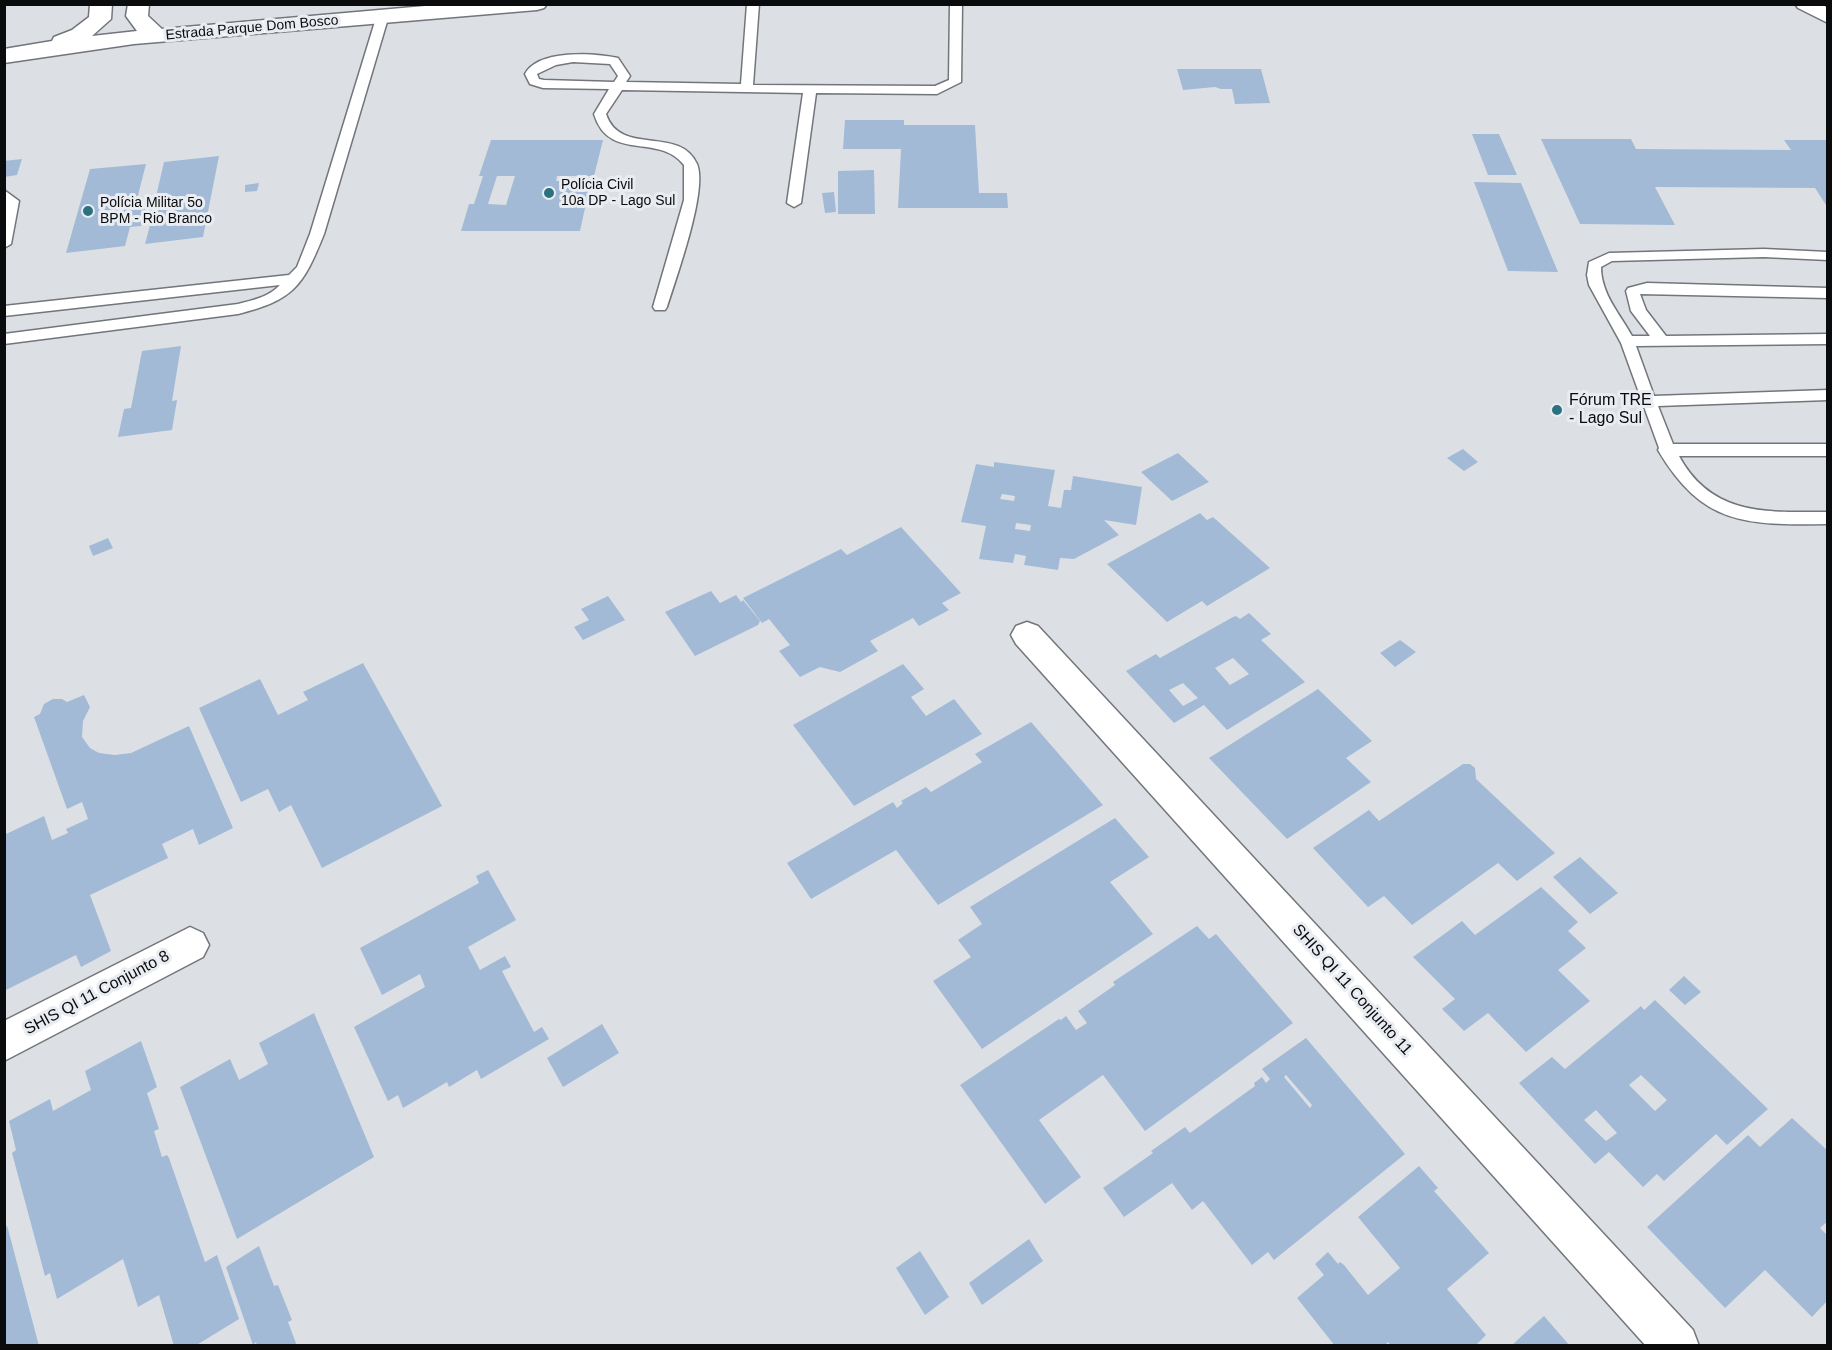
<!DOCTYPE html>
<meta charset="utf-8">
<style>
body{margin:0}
#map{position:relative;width:1832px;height:1350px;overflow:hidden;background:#dce0e5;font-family:Arial,sans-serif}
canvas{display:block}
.frame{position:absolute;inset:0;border:6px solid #0a0b0d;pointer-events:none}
</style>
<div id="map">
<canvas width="1832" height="1350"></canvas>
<div class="frame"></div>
</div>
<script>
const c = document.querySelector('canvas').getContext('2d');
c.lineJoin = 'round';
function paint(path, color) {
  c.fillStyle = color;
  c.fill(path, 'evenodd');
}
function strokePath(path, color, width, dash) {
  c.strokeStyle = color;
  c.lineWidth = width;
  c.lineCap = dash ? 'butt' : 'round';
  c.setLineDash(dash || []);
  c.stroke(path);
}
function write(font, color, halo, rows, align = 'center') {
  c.font = font + ' Arial,sans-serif';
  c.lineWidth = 6;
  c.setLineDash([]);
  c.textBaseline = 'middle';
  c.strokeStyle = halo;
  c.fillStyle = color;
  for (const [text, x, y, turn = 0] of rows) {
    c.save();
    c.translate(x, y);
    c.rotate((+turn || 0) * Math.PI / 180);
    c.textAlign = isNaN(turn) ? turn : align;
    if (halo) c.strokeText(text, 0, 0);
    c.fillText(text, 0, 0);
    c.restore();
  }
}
paint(new Path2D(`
 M1177 69H1261L1270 103 1235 104 1232 89H1221L1215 87 1183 90Z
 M845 120H904V125H975L979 193H1007L1008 208H898L901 149H843Z
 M1472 134H1499L1517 175H1488Z
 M1541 139H1631L1636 149 1791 150 1784 140H1828V208L1815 188 1655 187 1675 225 1580 224Z
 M491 140H603L594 176H557L556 181H591L580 231H461L469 204H474L483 176H479ZM497 176H515L506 205 488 204Z
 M219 156 203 237 145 244 150 225 130 227 125 246 66 253 90 169 146 164 135 207 154 205 164 162Z
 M22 159 17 175 4 177V161Z
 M874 170 875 214H838V171Z
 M1474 182 1521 183 1558 272 1508 271Z
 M259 183 257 191 245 192V185Z
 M834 192 836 212 825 213 822 193Z
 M181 346 172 401 177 400 172 430 118 437 124 409 131 408 142 351Z
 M1463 449 1478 462 1464 471 1447 458Z
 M1178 453 1209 482 1172 501 1141 472Z
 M994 462 1055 470 1048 506 1061 508 1064 490H1071L1073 476 1142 487 1136 525 1104 520 1119 535 1074 559 1060 558 1058 570 1024 565 1026 556 1015 554 1013 563 979 559 986 526 961 522 976 464 994 467ZM1002 494 1015 496 1014 501 1000 499ZM1016 523 1031 525 1030 531 1015 529Z
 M1200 513 1207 520 1213 517 1270 568 1207 606 1202 601 1167 622 1107 564Z
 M901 527 961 593 942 603 949 610 919 626 913 618 870 641 878 651 840 672 820 667 800 677 779 651 790 645 769 619 762 623 743 598 841 549 847 555Z
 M108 538 113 548 93 556 89 546Z
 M711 591 720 603 736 595 741 602 743 600 760 621 758 625 695 656 665 612Z
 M608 596 625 620 583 640 574 627 589 620 581 609Z
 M1249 613 1271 634 1261 640 1305 682 1227 730 1204 705 1174 723 1126 671 1156 654 1160 658 1233 617 1236 616 1240 619ZM1233 658 1249 674 1230 685 1215 668ZM1183 683 1198 698 1183 706 1169 690Z
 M1400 640 1416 652 1395 667 1380 653Z
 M363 663 442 806 322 868 291 805 279 812 268 789 241 802 199 708 260 679 278 715 308 700 303 692Z
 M903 664 924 689 911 697 926 716 954 699 982 734 854 806 793 725Z
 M1318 689 1372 741 1346 758 1371 782 1287 839 1209 758Z
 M84 695 90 707 83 721 82 737 90 748 99 753 115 755 131 753 189 726 233 828 199 845 193 829 162 844 168 858 90 895 111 951 81 967 76 955 4 991V835L44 816 52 840 68 833 66 829 88 819 82 802 67 809 34 717 40 714 44 704 53 699H62L67 702Z
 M1031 722 1103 805 938 905 896 850 811 899 787 863 893 802 897 808 903 803 901 801 926 787 931 792 982 762 975 754Z
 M1463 764H1470L1475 768 1476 779 1555 853 1517 881 1498 863 1412 925 1384 896 1368 907 1313 848 1369 810 1379 821Z
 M1115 818 1149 857 1110 882 1153 934 982 1049 933 981 971 957 958 940 982 924 970 907Z
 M1580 857 1618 893 1590 914 1553 877Z
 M488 870 516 920 468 947 480 970 505 956 511 967 502 971 534 1032 542 1027 549 1039 481 1079 477 1070 449 1087 447 1082 403 1108 398 1095 388 1101 354 1027 425 987 420 974 382 995 360 948 479 883 476 876Z
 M1541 887 1578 922 1568 931 1586 948 1558 970 1590 1001 1526 1052 1488 1013 1464 1031 1442 1009 1455 999 1413 957 1462 921 1475 935Z
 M1197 926 1209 939 1216 934 1293 1023 1145 1131 1103 1075 1039 1120 1081 1177 1045 1204 960 1085 1059 1019 1061 1020 1066 1016 1076 1030 1087 1023 1078 1011 1115 985 1113 982Z
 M1684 976 1701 992 1685 1005 1669 990Z
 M1655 1000 1768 1109 1727 1145 1716 1134 1664 1181 1657 1174 1643 1187 1609 1152 1595 1164 1519 1083 1552 1057 1565 1069 1641 1006 1644 1010ZM1641 1075 1667 1100 1655 1111 1629 1085ZM1596 1110 1617 1133 1606 1141 1584 1120Z
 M314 1013 374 1157 237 1239 180 1087 230 1059 239 1080 268 1064 259 1043Z
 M602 1024 619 1053 563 1087 547 1058Z
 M1306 1038 1405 1154 1274 1260 1268 1252 1252 1265 1203 1201 1192 1210 1172 1183 1124 1217 1103 1188 1153 1153 1151 1151 1185 1127 1190 1133 1255 1086 1254 1083 1262 1077 1266 1083 1270 1079 1262 1069ZM1286 1075 1312 1105 1310 1108 1284 1077Z
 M141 1041 157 1087 147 1093 159 1129 154 1131 162 1157 167 1155 169 1158 205 1262 217 1255 239 1319 195 1346H174L159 1295 138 1307 123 1259 57 1299 50 1273 45 1276 12 1153 16 1150 9 1121 50 1099 53 1111 91 1090 85 1071Z
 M1792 1118 1828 1151V1221L1820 1228 1828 1236V1300L1812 1317 1765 1270 1725 1308 1647 1227 1748 1135 1760 1147Z
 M1419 1166 1438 1188 1434 1191 1489 1253 1447 1289 1486 1335 1475 1346H1391L1388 1342 1384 1346H1335L1297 1298 1324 1275 1315 1264 1328 1252 1338 1264 1340 1262 1344 1265 1368 1295 1400 1268 1358 1217Z
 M7 1226 8 1229 39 1346H4V1228Z
 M1029 1239 1043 1261 982 1305 969 1283Z
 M259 1246 274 1286 278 1285 292 1320 288 1322 297 1346H257L256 1342 253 1345 226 1267Z
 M920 1251 949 1297 925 1315 896 1268Z
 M1544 1316 1570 1346H1511L1525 1333Z`), '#a2bad6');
const service = new Path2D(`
 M747 4H759L753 85 935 86 949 80 950 4H962L961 82 937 94 816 93 801 203 794 207 787 203 803 93 622 90 606 114C620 157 680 125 697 164 708 190 676 278 667 307L665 310H655L653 307 684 200V165C658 132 609 163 594 114L609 89 543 88 530 84 525 74C538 49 595 53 618 58L630 76 626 82 741 84ZM573 62 610 64 618 76 614 82 544 80 539 79 537 74 556 65Z
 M383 12 389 15 324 234C303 286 294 300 238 314L4 344V334L238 304C253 300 269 297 280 285L4 316V306L289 275 297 267 310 234 377 15Z
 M4 190 19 201 11 244 4 248Z
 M1764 249 1828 252V260L1764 257 1612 261 1601 267C1601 294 1620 314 1632 336H1650L1631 311 1626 291 1628 288 1647 283 1828 288V298L1640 294 1646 310 1666 336 1828 334V344L1636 346 1654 396 1828 390V400L1658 406 1673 444H1828V456H1679C1712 517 1768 512 1828 512V524C1746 525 1703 526 1658 450L1659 448 1621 343 1589 285 1587 275 1589 262 1609 253Z`);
const minor = new Path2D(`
 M1027 622 1038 626 1693 1330 1699 1346H1646L1016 644 1011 635 1016 626Z
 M190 927 203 933 209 945 203 957 4 1061V1021Z`);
const tertiary = new Path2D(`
 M1795 4H1821L1828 8V23L1798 8Z`);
const primary = new Path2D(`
 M90 4H112L111 19 92 36 137 31 126 16 128 4H149L148 16 162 29 448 4H547L544 8 537 10 134 44 4 63V49L52 41 54 37 72 30 89 17Z`);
strokePath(service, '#72757a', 3);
strokePath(minor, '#72757a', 3);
strokePath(tertiary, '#72757a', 3);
strokePath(primary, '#72757a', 3);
paint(service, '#fff');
paint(minor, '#fff');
paint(tertiary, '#fff');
paint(primary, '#fff');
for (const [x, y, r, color] of [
 [549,193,6,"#2b727e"],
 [88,211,6,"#2b727e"],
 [1557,410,6,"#2b727e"]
]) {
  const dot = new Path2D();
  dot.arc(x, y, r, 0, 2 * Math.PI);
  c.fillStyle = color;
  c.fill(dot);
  strokePath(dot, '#e9edf2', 2);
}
write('14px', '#0a0b0d', '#e9edf2', [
 ["Estrada Parque Dom Bosco",252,28,-5]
]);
write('14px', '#0a0b0d', '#e9edf2', [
 ["Polícia Civil",561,185],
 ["10a DP - Lago Sul",561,201],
 ["Polícia Militar 5o",100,203],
 ["BPM - Rio Branco",100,219]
], 'left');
write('16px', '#0a0b0d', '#e9edf2', [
 ["Fórum TRE",1569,401],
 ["- Lago Sul",1569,419]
], 'left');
write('16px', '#0a0b0d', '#e9edf2', [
 ["SHIS QI 11 Conjunto 11",1352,990,48],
 ["SHIS QI 11 Conjunto 8",97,993,-28]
]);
</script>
